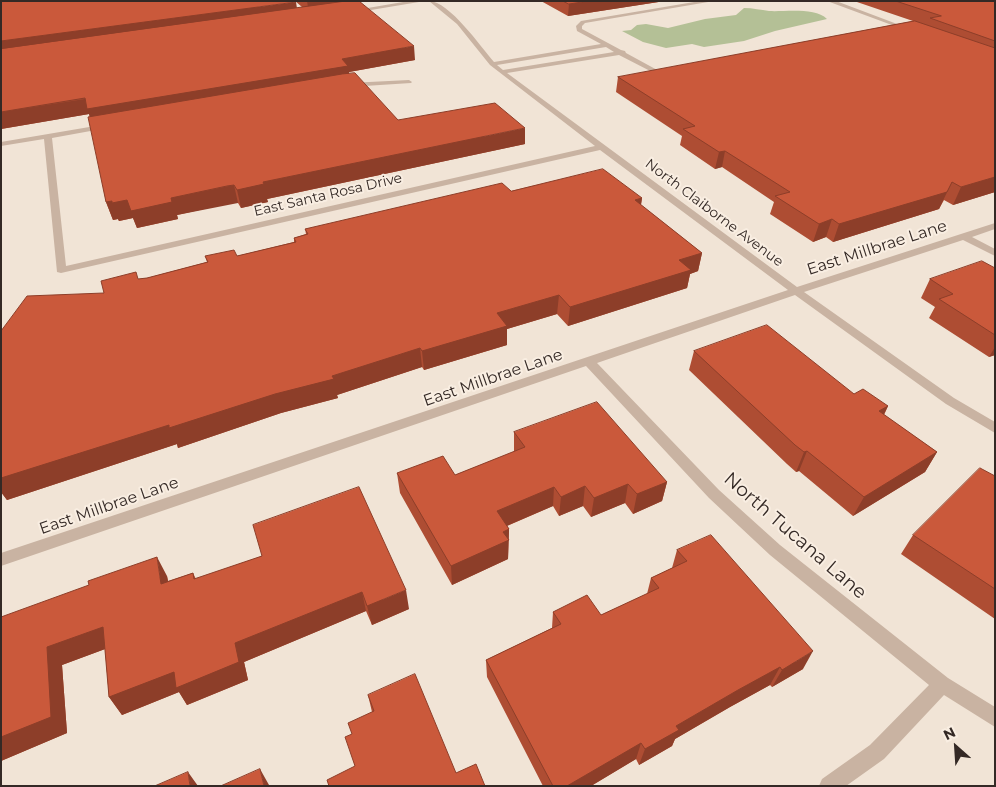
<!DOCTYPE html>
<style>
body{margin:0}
#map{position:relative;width:996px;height:787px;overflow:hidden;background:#f1e4d6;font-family:Montserrat,sans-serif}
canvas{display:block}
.frame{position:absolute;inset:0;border:2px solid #342925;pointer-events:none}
.north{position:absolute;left:931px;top:722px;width:50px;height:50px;-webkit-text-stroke:4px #f9eee2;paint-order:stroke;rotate:334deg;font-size:14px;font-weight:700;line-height:20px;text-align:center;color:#342925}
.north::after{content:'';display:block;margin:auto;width:18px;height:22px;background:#342925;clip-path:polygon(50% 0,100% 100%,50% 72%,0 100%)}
</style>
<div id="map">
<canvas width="996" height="787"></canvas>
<div class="frame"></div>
<div class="north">N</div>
</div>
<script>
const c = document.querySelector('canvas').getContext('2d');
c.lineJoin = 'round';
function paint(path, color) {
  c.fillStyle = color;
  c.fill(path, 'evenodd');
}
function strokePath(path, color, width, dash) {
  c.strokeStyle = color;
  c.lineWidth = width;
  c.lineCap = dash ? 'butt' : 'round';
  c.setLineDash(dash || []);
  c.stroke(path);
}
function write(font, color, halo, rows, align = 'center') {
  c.font = font + ' Montserrat,sans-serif';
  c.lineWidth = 4;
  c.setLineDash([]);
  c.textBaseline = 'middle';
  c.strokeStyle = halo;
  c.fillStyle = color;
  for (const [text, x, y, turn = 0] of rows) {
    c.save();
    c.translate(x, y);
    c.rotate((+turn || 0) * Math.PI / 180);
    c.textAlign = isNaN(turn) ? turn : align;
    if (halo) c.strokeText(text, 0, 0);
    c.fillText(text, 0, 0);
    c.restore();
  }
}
paint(new Path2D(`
 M744 8C753 8 761 10 769 11 785 12 815 7 827 19L775 31 744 41 704 47 692 44 666 48 643 42 622 31 631 30 637 25 646 24 668 28 705 19 736 15Z`), '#b4c096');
paint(new Path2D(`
 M409 1H425L353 13 350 11Z
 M429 1C449 1 481 47 494 62L601 44 577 31 576 26 581 21 700 1H714L585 23 582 26V29L621 50 625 51 626 53 659 71 671 70V72L656 74 619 55 507 73 797 287 995 223V229L972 237 995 249V256L963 240 804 292 954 398 995 422V433L946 404 795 295 597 363 719 490 780 545 948 678 995 707V727L944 695 884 759 846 786H819L822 779 870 745 929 685 770 555 709 498 586 366 1 566V553L788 290 600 150 61 273 57 272 44 139 1 146V142L107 124 111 126 107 128 52 138 66 266 595 146 490 65 457 24ZM606 47 614 52 503 70 497 65Z
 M827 1H836L913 30 908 31Z
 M409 80 412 82 411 83 349 87 346 85 349 83Z`), '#c9b3a2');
paint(new Path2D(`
 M1 1 297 8 302 7 295 1H363L360 2 415 60 349 72V74L398 120 525 144 267 199 268 202 241 208 238 203H231L177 215 178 219 137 228 133 218 119 221 118 219 113 220 106 202 89 114 1 129Z
 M541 1H665L568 16Z
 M854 1H995V192L953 205 944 200 939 209 833 242 826 237 813 242 770 214 774 202 722 167 715 169 680 145 682 136 616 92 618 77 913 21Z
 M511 191 642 198 641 205 702 253 698 271 690 274 687 288 568 326 557 314 507 329V345L424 370 422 367 337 395 338 398 281 413 178 448 177 444 7 500 1 492V331L104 293 139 279 147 278 207 262 205 256H237L294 242V238L306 234 305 229Z
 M995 268V355L989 357 929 318 935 307 921 298 930 279Z
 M694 351 854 394 888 406 884 415 937 452 925 472 853 516 799 471 796 472 787 464 689 370Z
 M514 432 667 482 662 501 633 514 625 503 591 517 583 506 559 516 553 506 507 526 509 529 508 559 452 585 400 493 397 473 455 475 514 452Z
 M995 476V619L901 554 913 535Z
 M677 550 803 669 772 687 770 685 730 707 675 739 672 746 639 765 636 759 591 786H543L487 677 486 660 552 628 553 612 601 615 647 594 651 578 672 568Z
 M262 556 409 609 372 625 366 611 244 662 248 680 187 705 179 692 122 715 109 697 105 649 62 665 67 733 1 761V617L167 576 168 581 193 573 196 579Z
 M368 695 456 773 485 786 355 766 352 734 372 712Z`), '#ae4d33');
paint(new Path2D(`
 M307 1H363L352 3 309 13Z
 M589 1H665L568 16 569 4Z
 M296 2 298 15 1 56V41Z
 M414 46 415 60 349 72 350 81 93 124 89 114 1 129V112L342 59Z
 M525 128V144L267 199 268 202 241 208 237 190 263 182Z
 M725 151 722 167 715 169 719 152Z
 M995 177V192L953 205 961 187Z
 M952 182 939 209 833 242 839 224Z
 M234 185 238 203 177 215 178 219 137 228 133 218 119 221 118 219 113 220 106 202 112 201 171 198Z
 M642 198 639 216 635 200Z
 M832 219 826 237 813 242 819 224Z
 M702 253 698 271 690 274 687 288 568 326 570 307 679 260Z
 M559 295 557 314 507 329V345L424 370 422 351 497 313Z
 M995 347V355L989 357Z
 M420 348 422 367 337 395 338 398 281 413 178 448 177 444 7 500 1 492V477L169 425 275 394Z
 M888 406 878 426 879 411Z
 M807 451 799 471 796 472 804 452Z
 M937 452 925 472 853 516 864 497Z
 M667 482 662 501 633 514 637 494Z
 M628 484 625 503 591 517 594 498Z
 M585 486 583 506 559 516 561 497Z
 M554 487 553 506 497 530V511Z
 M509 529 508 559 452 585 451 566 503 532Z
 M157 557 167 576 172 603 161 584Z
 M406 590 409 609 372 625 367 606Z
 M362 592 366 611 244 662 248 680 187 705 179 692 122 715 109 697 235 643Z
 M103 627 116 645 62 665 67 733 1 761V737L47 647Z
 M813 651 803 669 772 687 782 670Z
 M780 667 770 685 730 707 675 739 672 746 639 765 645 749 676 726 738 690Z
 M641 743 636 759 591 786H567Z
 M260 769 269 785V786H264Z
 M188 772 198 786H190Z`), '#8d3e29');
const building = new Path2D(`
 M1 1H295L296 2 1 41Z
 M346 1H359L414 46 342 59 348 66 87 109 85 98 1 112V49Z
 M563 1H589L569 4Z
 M896 1H995V41L930 18 941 16Z
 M915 21 995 48V177L961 187 952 182 947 192 839 224 832 219 819 224 775 196 790 192 725 151 719 152 683 129 695 126 618 77Z
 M355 73 398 120 495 103 525 128 263 182 264 184 237 190 234 185 227 186 171 198 172 202 131 211 127 200 112 203V201L106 202 88 117 342 74Z
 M603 169 642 198 635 200 702 253 679 260 691 270 570 307 559 295 497 313 507 326 422 351 420 348 332 376 334 379 275 394 169 428V425L1 478V331L27 296 104 293 101 281 136 272 138 279 147 278 208 262 205 256 234 250 237 256 296 242 294 238 308 234 305 229 502 183 511 191Z
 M982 261 995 268V335L939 299 953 294 930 279Z
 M767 325 854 394 863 389 888 406 879 411 937 452 864 497 807 451 804 452 795 445 694 351Z
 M597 402 667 482 637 494 628 484 594 498 585 486 561 497 554 487 497 511 509 529 503 532 509 540 451 566 397 473 443 456 455 475 525 447 514 432Z
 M980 468 995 476V589L913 535Z
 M359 487 406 590 367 606 362 592 235 643 239 662 176 688 174 672 109 697 103 627 47 647 51 717 1 737V617L89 585 88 581 157 557 161 584 193 573 194 579 262 556 253 525Z
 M711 535 813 651 782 670 780 667 738 690 676 726 679 730 645 749 641 743 567 786H553L486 660 561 624 553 612 587 595 601 615 659 588 651 578 687 561 677 550Z
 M415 674 456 773 476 764 485 786H329L327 780 355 766 345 737 352 734 348 723 374 711 368 695Z
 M260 769 264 786H221Z
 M188 772 190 786H155Z`);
paint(building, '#ca593b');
strokePath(building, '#8d3e29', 1);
write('14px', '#342925', '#f9eee2', [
 ["East Santa Rosa Drive",328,195,-13],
 ["North Claiborne Avenue",714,213,37]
]);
write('16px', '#342925', '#f9eee2', [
 ["East Millbrae Lane",877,248,-18],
 ["East Millbrae Lane",493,378,-19],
 ["East Millbrae Lane",109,506,-19]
]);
write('19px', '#342925', '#f9eee2', [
 ["North Tucana Lane",795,536,41]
]);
</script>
